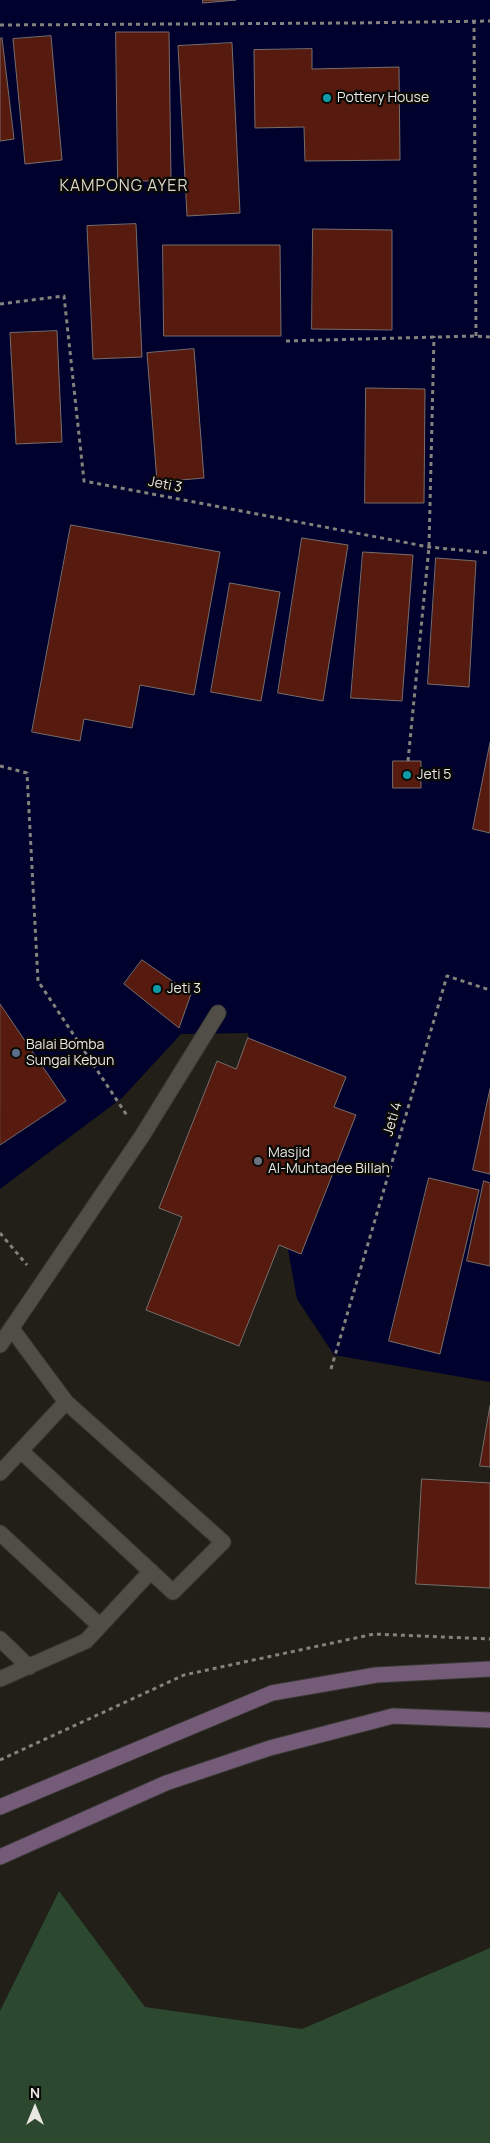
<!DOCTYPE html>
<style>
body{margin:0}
#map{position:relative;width:490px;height:2143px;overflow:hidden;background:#211f18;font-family:Manrope,sans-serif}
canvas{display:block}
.north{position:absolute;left:10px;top:2083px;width:50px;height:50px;-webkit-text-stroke:4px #0a0906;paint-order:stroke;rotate:0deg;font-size:14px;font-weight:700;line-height:20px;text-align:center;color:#e8e7e2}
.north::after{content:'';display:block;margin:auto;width:18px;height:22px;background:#e8e7e2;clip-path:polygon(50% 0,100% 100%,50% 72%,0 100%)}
</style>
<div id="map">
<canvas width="490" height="2143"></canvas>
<div class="north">N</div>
</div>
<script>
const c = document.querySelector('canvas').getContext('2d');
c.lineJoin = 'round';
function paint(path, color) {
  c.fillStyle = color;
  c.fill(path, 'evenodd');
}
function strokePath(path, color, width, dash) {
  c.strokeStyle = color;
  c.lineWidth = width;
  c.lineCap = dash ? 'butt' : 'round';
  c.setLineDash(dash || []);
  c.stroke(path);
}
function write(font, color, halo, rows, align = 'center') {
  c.font = font + ' Manrope,sans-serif';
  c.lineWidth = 4.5;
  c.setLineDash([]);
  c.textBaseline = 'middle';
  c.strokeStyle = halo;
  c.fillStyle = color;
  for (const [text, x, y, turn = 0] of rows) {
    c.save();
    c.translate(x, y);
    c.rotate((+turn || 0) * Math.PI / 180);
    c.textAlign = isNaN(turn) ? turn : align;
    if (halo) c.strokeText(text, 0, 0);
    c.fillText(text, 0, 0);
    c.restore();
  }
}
paint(new Path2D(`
 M59 1891 145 2007 302 2029 490 1948V2143H0V2011Z`), '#2c482e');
paint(new Path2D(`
 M0 0H490V1382L334 1355 297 1299 248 1033 181 1034 122 1098 0 1189Z`), '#00022d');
const building = new Path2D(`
 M203 0H236L203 3Z
 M116 32H169L171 181H118Z
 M51 36 62 160 25 164 13 39Z
 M2 38 14 139 0 141V39Z
 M232 43 240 213 187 216 178 46Z
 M312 49V69L399 67 400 160 305 161 304 127 255 128 254 50Z
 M136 224 142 357 93 359 87 226Z
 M313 229 392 230V330L312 329Z
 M163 245H280L281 336H164Z
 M57 331 62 442 16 444 10 333Z
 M194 349 204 478 157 482 147 353Z
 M366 388 425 389 424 503H365Z
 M71 525 220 552 194 695 140 685 132 728 84 719 80 741 32 732Z
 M302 538 348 545 323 701 278 693Z
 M363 552 413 555 402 701 351 698Z
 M436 558 476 561 469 687 428 684Z
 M230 583 280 592 261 701 211 692Z
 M490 743V833L473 829Z
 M393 761H421V788H393Z
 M142 960 191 994 179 1028 124 984Z
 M0 1004 66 1101 0 1145Z
 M248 1038 346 1077 334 1107 356 1115 301 1254 279 1245 239 1346 146 1310 182 1217 159 1208 217 1061 236 1069Z
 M490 1089V1174L473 1170Z
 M429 1178 479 1190 440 1354 389 1341Z
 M484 1181 490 1183V1266L467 1261Z
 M490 1406V1467L480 1466Z
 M422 1479 490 1483V1588L416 1584Z`);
paint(building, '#561a0f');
strokePath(building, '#776d6a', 1);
const service = new Path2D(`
 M12 1329 66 1402 223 1542 173 1592 21 1451
 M0 1473 66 1402
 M0 1533 99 1625
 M0 1639 29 1667
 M0 1679 86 1641 151 1571`);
const minor = new Path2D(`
 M0 1345 142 1136 218 1013`);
const secondary = new Path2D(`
 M0 1807 272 1693 376 1675 490 1669
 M0 1857 166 1783 270 1748 393 1716 490 1720`);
strokePath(service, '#3b3a35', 17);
strokePath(minor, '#3b3a35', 17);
strokePath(secondary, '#3b3a35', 17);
strokePath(new Path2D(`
 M474 20 476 336
 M0 25 352 23 490 21
 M0 304 64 296 84 481 429 547 490 553
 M286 341 476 336 490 337
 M408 761 429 547 434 336
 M0 766 27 773 38 981 128 1117
 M0 1233 27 1265
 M331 1369 447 976 490 990
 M0 1760 184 1675 374 1634 490 1639`), '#84827c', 3, [4, 4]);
strokePath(service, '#504e46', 15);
strokePath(minor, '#504e46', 15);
strokePath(secondary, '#745b78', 15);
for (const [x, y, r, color] of [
 [327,98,5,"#0f9aa8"],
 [407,775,5,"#0f9aa8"],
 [157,989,5,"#0f9aa8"],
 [16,1053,5,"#5c6f8a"],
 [258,1161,5,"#6b7280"]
]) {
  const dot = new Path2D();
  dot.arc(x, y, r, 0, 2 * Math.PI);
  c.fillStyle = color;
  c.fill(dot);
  strokePath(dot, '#0a0906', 2);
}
write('14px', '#e8e7e2', '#0a0906', [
 ["Pottery House",337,98],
 ["Jeti 5",417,775],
 ["Jeti 3",167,989],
 ["Balai Bomba",26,1045],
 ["Sungai Kebun",26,1061],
 ["Masjid",268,1153],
 ["Al-Muhtadee Billah",268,1169]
], 'left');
write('14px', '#e8e7e2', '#0a0906', [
 ["Jeti 3",165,485,11],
 ["Jeti 4",393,1119,-74]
]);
c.letterSpacing = '1px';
write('16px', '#d9d7cd', '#0a0906', [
 ["KAMPONG AYER",124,187]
]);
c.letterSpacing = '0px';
</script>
